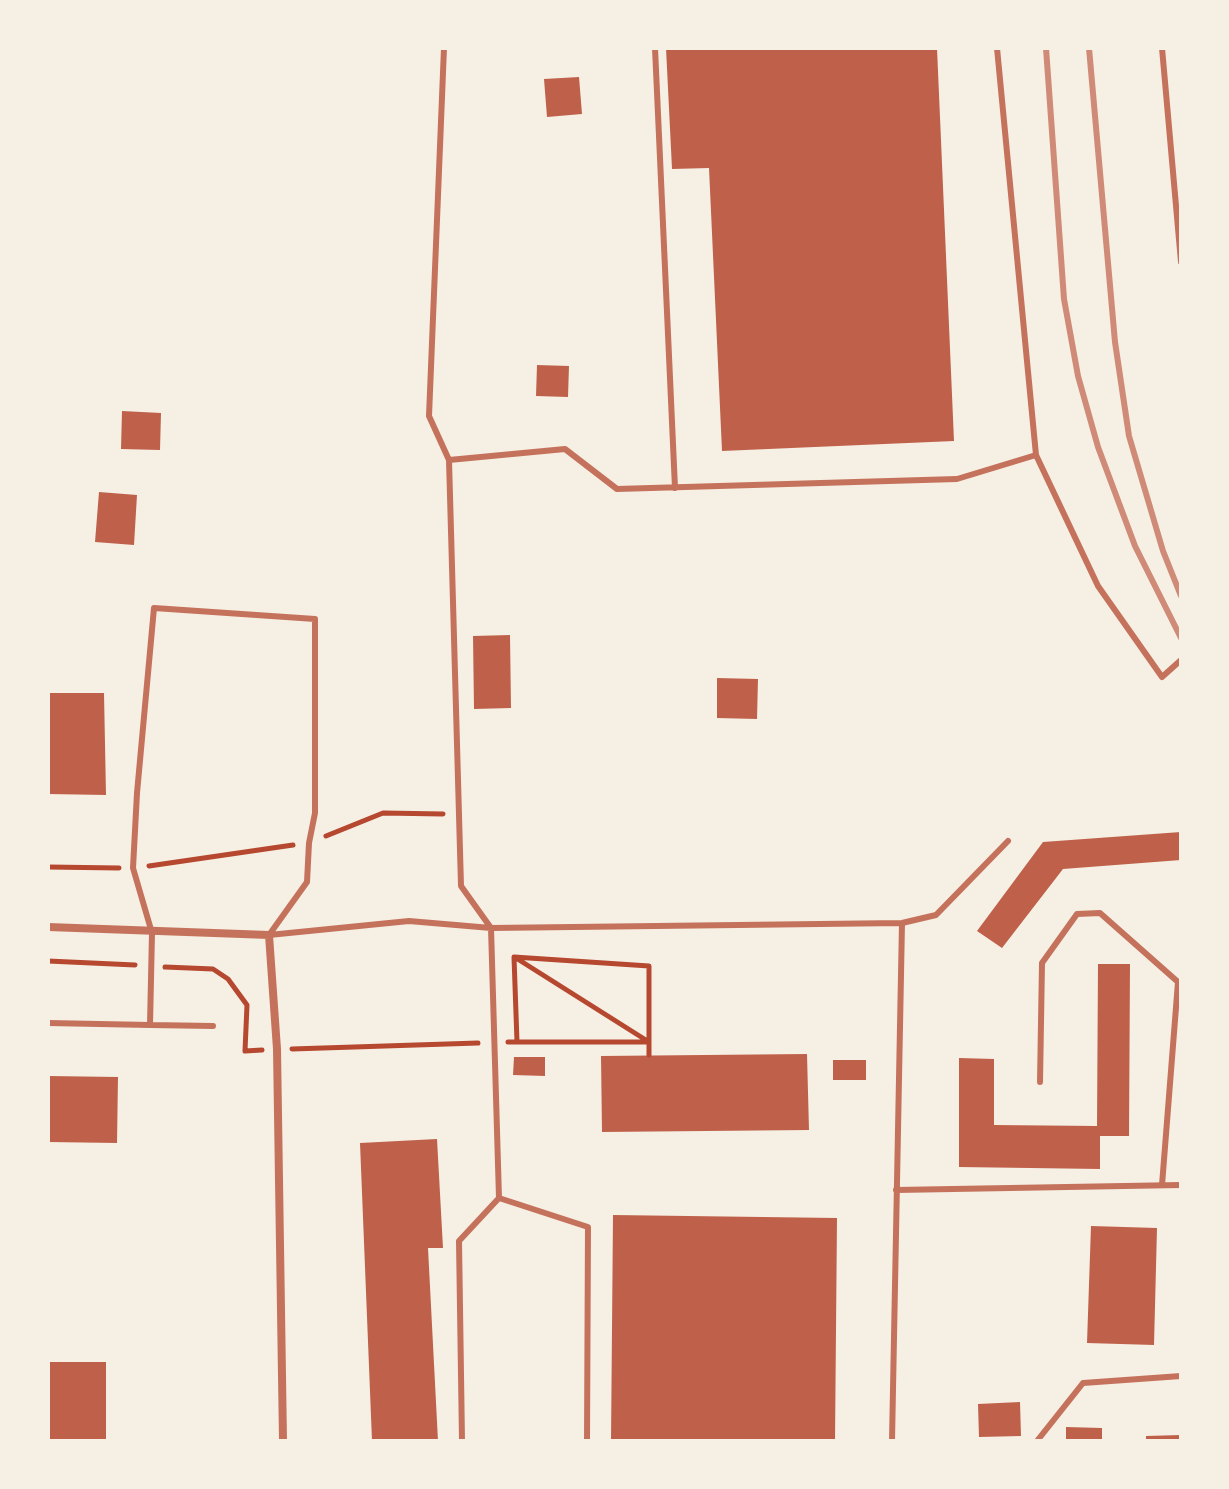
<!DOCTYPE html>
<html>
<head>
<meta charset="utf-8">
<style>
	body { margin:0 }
	#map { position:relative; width:1229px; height:1489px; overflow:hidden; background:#f6efe4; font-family:Lora,serif }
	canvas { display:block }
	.frame { position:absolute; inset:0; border:50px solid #f6efe4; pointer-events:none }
</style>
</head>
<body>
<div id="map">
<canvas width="1229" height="1489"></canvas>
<div class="frame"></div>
</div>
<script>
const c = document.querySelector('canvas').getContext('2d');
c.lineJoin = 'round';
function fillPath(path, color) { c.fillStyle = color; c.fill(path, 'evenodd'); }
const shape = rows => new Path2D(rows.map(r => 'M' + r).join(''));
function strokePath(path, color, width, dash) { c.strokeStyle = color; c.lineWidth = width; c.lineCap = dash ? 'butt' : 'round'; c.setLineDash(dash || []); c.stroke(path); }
const building = shape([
	[666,48,937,48,954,441,722,451,709,168,672,169],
	[579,77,582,114,547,117,544,79],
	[537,365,569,366,568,397,536,396],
	[122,411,161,413,160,450,121,449],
	[99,492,137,495,134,545,95,542],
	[510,635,511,708,474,709,473,636],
	[717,678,758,679,757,719,717,718],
	[48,693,104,693,106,795,48,794],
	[1181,832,1181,860,1063,869,1002,948,977,931,1043,842],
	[1098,964,1130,964,1129,1136,1100,1136,1100,1169,959,1167,959,1058,994,1059,994,1125,1097,1126],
	[807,1054,809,1130,602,1132,601,1056],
	[514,1057,545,1057,545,1076,513,1075],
	[833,1060,866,1060,866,1080,833,1080],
	[48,1076,118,1077,117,1143,48,1142],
	[437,1139,443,1248,428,1248,438,1441,372,1441,360,1143],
	[613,1215,837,1218,835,1441,611,1441],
	[1091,1226,1157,1228,1154,1345,1087,1343],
	[48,1362,106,1362,106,1441,48,1441],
	[1020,1402,1021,1436,979,1437,978,1404],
	[1066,1427,1102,1428,1102,1441,1066,1441],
	[1181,1435,1181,1441,1146,1441,1146,1436]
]);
const path = shape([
	[326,836,383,813,443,814],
	[149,866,293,845],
	[48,867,119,868],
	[516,958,649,1042,649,1055],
	[48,961,135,965],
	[165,967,213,969,228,979,247,1005,245,1051,262,1050],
	[508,1042,649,1042,649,966,514,957,517,1042],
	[292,1049,478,1043]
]);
const service = shape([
	[444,48,429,416,449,460,461,886,491,928,902,923,936,915,1008,841],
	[655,48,675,488],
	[997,48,1036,455,1098,586,1162,677,1181,660],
	[1162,48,1181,262],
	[449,460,565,449,617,489,957,479,1036,455],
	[269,935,409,921,491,928,499,1198,588,1227,587,1441],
	[48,1023,150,1025,152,933,133,868,137,793,154,608,315,619,315,813,309,843,307,882,269,935],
	[150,1025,213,1026],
	[1040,1082,1042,963,1077,914,1100,913,1178,982,1162,1185],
	[896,1190,1181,1185],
	[462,1441,459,1241,499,1198],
	[892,1441,902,923],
	[1037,1441,1083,1383,1181,1376]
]);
const minor = shape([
	[48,927,269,935,277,1049,283,1441]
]);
const rail = shape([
	[1046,48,1064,299,1078,376,1098,447,1135,546,1181,638],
	[1089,48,1115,342,1129,436,1163,551,1181,596]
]);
fillPath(building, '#bf614a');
strokePath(path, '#b5482f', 5);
strokePath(service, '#c5725c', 6);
strokePath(minor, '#c5725c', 8);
strokePath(rail, '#cf8b77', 6);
</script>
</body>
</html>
